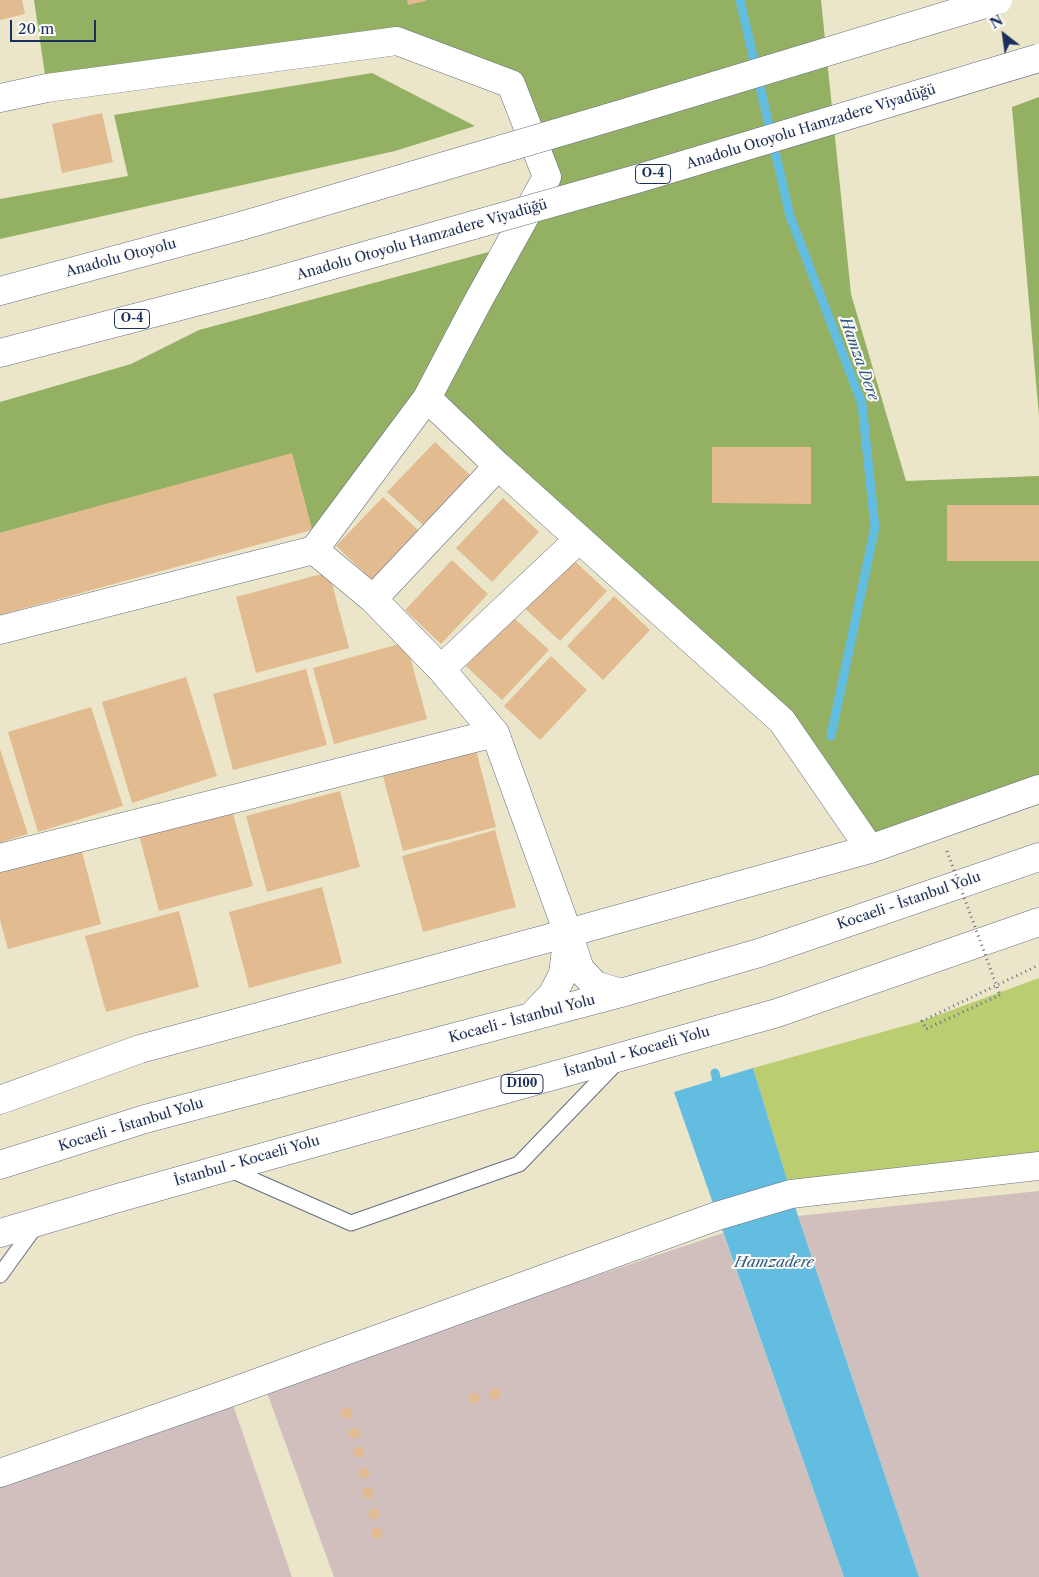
<!DOCTYPE html>
<html>
<head>
<meta charset="utf-8">
<style>
	body { margin:0 }
	#map { position:relative; width:1039px; height:1577px; overflow:hidden; background:#ebe6c9; font-family:"Libre Caslon Text",serif }
	canvas { display:block }
	.north { position:absolute; left:979px; top:10px; width:50px; height:50px; -webkit-text-stroke:4px #fdfcf7; paint-order:stroke; rotate:330deg; font-size:14px; font-weight:700; line-height:20px; text-align:center; color:#1b2f5e }
	.north::after { content:''; display:block; margin:auto; width:18px; height:22px; background:#1b2f5e; clip-path:polygon(50% 0,100% 100%,50% 72%,0 100%) }
	.scale { position:absolute; left:10px; top:20px; width:86px; height:22px; box-sizing:border-box; border:2px solid #1b2f5e; border-top:0; padding-left:6px; font-size:15px; line-height:18px; white-space:nowrap; color:#1b2f5e; -webkit-text-stroke:4px #fdfcf7; paint-order:stroke }
</style>
</head>
<body>
<div id="map">
<canvas width="1039" height="1577"></canvas>
<div class="north">N</div>
<div class="scale">20 m</div>
</div>
<script>
const c = document.querySelector('canvas').getContext('2d');
c.lineJoin = 'round';
function fillPath(path, color) { c.fillStyle = color; c.fill(path, 'evenodd'); }
const shape = rows => new Path2D(rows.map(r => 'M' + r).join(''));
function strokePath(path, color, width, dash) { c.strokeStyle = color; c.lineWidth = width; c.lineCap = dash ? 'butt' : 'round'; c.setLineDash(dash || []); c.stroke(path); }
function drawText(font, color, halo, rows, align = 'center') {
  c.font = font + ' "Libre Caslon Text",serif'; c.lineWidth = 4; c.setLineDash([]); c.textBaseline = 'middle'; c.strokeStyle = halo; c.fillStyle = color; for (const [text, x, y, turn = 0] of rows) {
    c.save(); c.translate(x, y); c.rotate((+turn || 0) * Math.PI / 180); c.textAlign = isNaN(turn) ? turn : align; if (halo) c.strokeText(text, 0, 0); c.fillText(text, 0, 0); c.restore();
  }
}
const industrial = shape([
	[1039,1191,1039,1577,919,1577,798,1216],
	[723,1233,844,1577,334,1577,265,1387],
	[229,1393,292,1577,0,1577,0,1473]
]);
const green = shape([
	[1039,978,1039,1154,791,1194,753,1068,922,1021]
]);
const forest = shape([
	[34,0,821,0,851,294,906,481,1039,476,1039,789,870,849,782,721,427,398,547,177,511,84,397,41,47,88],
	[372,73,475,126,395,151,0,239,0,199,128,176,114,115],
	[1039,97,1039,417,1012,107],
	[496,250,419,386,312,530,292,454,0,533,0,402,131,364,199,330]
]);
const water = shape([
	[753,1068,798,1216,919,1577,844,1577,674,1092]
]);
const stream = shape([
	[740,0,790,216,862,404,875,527,831,736],
	[715,1073,719,1089]
]);
const building = shape([
	[0,0,22,0,25,14,0,20],
	[407,0,426,0,426,1,408,5],
	[102,113,113,162,62,173,52,124],
	[435,442,471,476,424,526,387,492],
	[712,447,811,447,811,504,712,503],
	[292,453,312,530,0,615,0,533],
	[383,497,419,531,372,580,336,546],
	[503,498,539,532,492,582,456,548],
	[947,505,1039,505,1039,561,947,561],
	[570,557,607,591,560,641,523,607],
	[452,560,488,594,441,644,405,610],
	[329,572,349,648,256,673,236,597],
	[614,596,650,630,603,680,567,646],
	[513,617,549,650,502,700,466,666],
	[406,642,427,719,334,744,313,668],
	[551,656,587,690,540,740,504,706],
	[306,669,327,745,233,770,213,694],
	[186,677,217,776,132,803,102,702],
	[91,707,123,806,38,832,8,732],
	[0,749,28,834,0,843],
	[476,750,496,827,403,851,383,776],
	[340,791,360,867,267,892,246,816],
	[232,810,253,886,159,911,139,835],
	[495,830,516,907,423,932,402,856],
	[81,848,101,924,8,949,0,920,0,869],
	[322,887,342,963,249,988,229,912],
	[179,911,199,987,106,1012,85,936],
	'489.5 1394a5.5 5.5 0 1 1 11 0a5.5 5.5 0 1 1-11 0Z',
	'468.5 1398a5.5 5.5 0 1 1 11 0a5.5 5.5 0 1 1-11 0Z',
	'341.5 1413a5.5 5.5 0 1 1 11 0a5.5 5.5 0 1 1-11 0Z',
	'348.5 1433a5.5 5.5 0 1 1 11 0a5.5 5.5 0 1 1-11 0Z',
	'353.5 1452a5.5 5.5 0 1 1 11 0a5.5 5.5 0 1 1-11 0Z',
	'358.5 1473a5.5 5.5 0 1 1 11 0a5.5 5.5 0 1 1-11 0Z',
	'362.5 1493a5.5 5.5 0 1 1 11 0a5.5 5.5 0 1 1-11 0Z',
	'368.5 1514a5.5 5.5 0 1 1 11 0a5.5 5.5 0 1 1-11 0Z',
	'371.5 1533a5.5 5.5 0 1 1 11 0a5.5 5.5 0 1 1-11 0Z'
]);
const path = shape([
	[1000,995,926,1029,922,1021,1039,965]
]);
const lane = shape([
	[226,1168,351,1223,519,1164,618,1061],
	[0,1275,37,1224]
]);
const street = shape([
	[0,98,47,88,397,41,511,84,547,177,477,303,427,398],
	[373,599,498,466],
	[0,630,314,550],
	[441,669,579,539],
	[0,858,495,733],
	[568,933,495,733,441,669,373,599,314,550,427,398,498,466,782,721,870,849],
	[0,1473,229,1393,717,1216,791,1194,1039,1166]
]);
const secondary = shape([
	[0,1100,140,1049,568,933,870,849,1039,789]
]);
const highway = shape([
	[0,291,241,226],
	[0,353,265,284],
	[533,1015,552,995,563,974,568,933,580,969,595,985,621,993],
	[0,1165,145,1119,621,993,759,953,1039,857],
	[0,1233,118,1198,777,1013,1039,922]
]);
const pathBridge = shape([
	[947,851,1000,995]
]);
const highwayBridge = shape([
	[241,226,618,115,998,0],
	[265,284,640,178,1039,58]
]);
const shields = [
	[653,174,35],
	[132,319,35],
	[522,1084,42]
];
const shieldNames = [
	["O-4",653,174],
	["O-4",132,319],
	["D100",522,1084]
];
const streetNames = [
	["Anadolu Otoyolu Hamzadere Viyadüğü",811,127,-17],
	["Anadolu Otoyolu Hamzadere Viyadüğü",422,240,-16],
	["Anadolu Otoyolu",121,258,-15],
	["Kocaeli - İstanbul Yolu",909,901,-19],
	["Kocaeli - İstanbul Yolu",522,1019,-15],
	["İstanbul - Kocaeli Yolu",637,1052,-16],
	["Kocaeli - İstanbul Yolu",131,1125,-17],
	["İstanbul - Kocaeli Yolu",247,1161,-16]
];
const waterNames = [
	["Hamza Dere",859,359,70],
	["Hamzadere",774,1263]
];
fillPath(industrial, '#d1bfbe');
fillPath(green, '#bbcd71');
fillPath(forest, '#94b063');
fillPath(water, '#63bde1');
strokePath(stream, '#63bde1', 9);
fillPath(building, '#e2bb91');
strokePath(lane, '#646f83', 17);
strokePath(street, '#646f83', 29);
strokePath(secondary, '#646f83', 29);
strokePath(highway, '#646f83', 29);
strokePath(path, '#646f83', 3, [1, 4]);
strokePath(lane, '#fff', 15);
strokePath(street, '#fff', 28);
strokePath(secondary, '#fff', 28);
strokePath(highway, '#fff', 28);
strokePath(highwayBridge, '#646f83', 29, []);
strokePath(pathBridge, '#646f83', 3, [1, 4]);
strokePath(highwayBridge, '#fff', 28);
for (const [x, y, w] of shields) { const box = new Path2D(); box.roundRect(x - w / 2, y - 9.5, w, 19, 4); c.fillStyle = '#fdfcf7'; c.fill(box); strokePath(box, '#1b2f5e', 1); }
drawText('bold 12px', '#1b2f5e', null, shieldNames);
drawText('14px', '#1b2f5e', '#fdfcf7', streetNames);
drawText('italic 15px', '#315a85', '#fdfcf7', waterNames);
</script>
</body>
</html>
